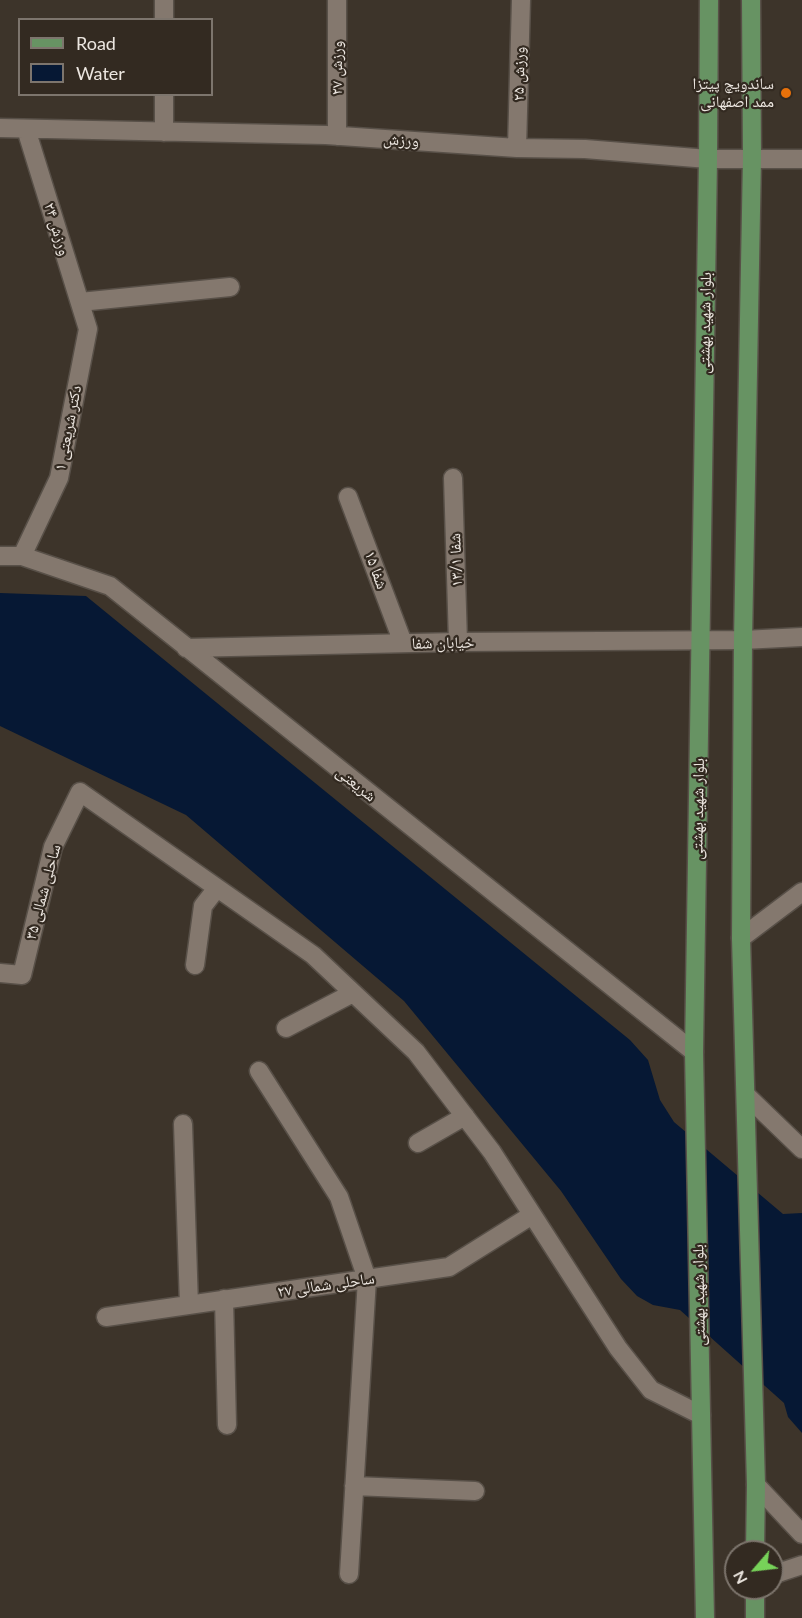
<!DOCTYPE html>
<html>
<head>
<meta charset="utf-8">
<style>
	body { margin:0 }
	#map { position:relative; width:802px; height:1618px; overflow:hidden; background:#3d342a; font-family:Lato,sans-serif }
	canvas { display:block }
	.legend { position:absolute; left:18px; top:18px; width:195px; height:78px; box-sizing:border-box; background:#332a21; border:2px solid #7d756d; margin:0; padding:8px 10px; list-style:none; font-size:18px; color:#ece6e0 }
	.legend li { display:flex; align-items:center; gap:12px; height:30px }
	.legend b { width:30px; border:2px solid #7d756d }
	.north { position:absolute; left:724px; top:1540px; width:60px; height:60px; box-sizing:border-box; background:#332a21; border:2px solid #7d756d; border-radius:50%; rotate:242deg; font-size:16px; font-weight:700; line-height:24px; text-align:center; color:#ece6e0 }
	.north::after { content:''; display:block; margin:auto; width:21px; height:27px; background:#77d259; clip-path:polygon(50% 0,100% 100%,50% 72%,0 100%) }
</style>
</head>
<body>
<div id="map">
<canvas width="802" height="1618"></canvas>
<ul class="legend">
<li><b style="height:8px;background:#679363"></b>Road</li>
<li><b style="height:16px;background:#061834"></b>Water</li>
</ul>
<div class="north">N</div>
</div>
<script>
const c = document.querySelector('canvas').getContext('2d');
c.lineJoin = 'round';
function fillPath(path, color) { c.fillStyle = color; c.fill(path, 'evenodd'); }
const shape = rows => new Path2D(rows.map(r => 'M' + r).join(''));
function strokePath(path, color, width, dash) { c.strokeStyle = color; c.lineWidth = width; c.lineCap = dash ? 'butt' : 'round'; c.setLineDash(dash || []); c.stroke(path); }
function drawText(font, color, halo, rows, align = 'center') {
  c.font = font + ' Lato,"Noto Naskh Arabic",sans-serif'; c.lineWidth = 4.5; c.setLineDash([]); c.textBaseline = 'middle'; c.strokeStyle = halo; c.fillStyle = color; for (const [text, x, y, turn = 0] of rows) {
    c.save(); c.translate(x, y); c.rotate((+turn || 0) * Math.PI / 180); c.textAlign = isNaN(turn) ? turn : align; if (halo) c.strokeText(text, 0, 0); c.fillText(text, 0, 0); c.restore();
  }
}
const water = shape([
	[0,593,86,596,630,1040,648,1060,660,1100,674,1122,783,1214,802,1213,802,1433,788,1417,784,1403,680,1310,653,1305,637,1296,621,1279,561,1191,404,1001,186,815,0,726]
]);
const minor = shape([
	[164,0,164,20],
	[164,94,164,132],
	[0,128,326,135,517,148,585,149,708,159,802,159],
	[337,136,337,0],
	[517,148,521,0],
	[80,302,230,287],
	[453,478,458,642],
	[348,497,403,643],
	[0,556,22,556,110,586,694,1052],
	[22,556,59,478,88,329,26,129],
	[186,648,458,642,743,640,802,637],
	[741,938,802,892],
	[195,965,203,906,217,888],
	[0,973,22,975,53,847,80,792,313,955,416,1052,492,1152,618,1348,651,1390,701,1415],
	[286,1028,353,993],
	[259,1071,339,1197,367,1279,349,1574],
	[746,1095,802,1149],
	[183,1124,189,1305],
	[418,1143,465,1116],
	[224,1299,227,1425],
	[106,1317,449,1267,532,1215],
	[756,1485,802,1534],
	[354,1486,475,1491],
	[772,1575,802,1565]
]);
const major = shape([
	[751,0,752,158,743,640,741,938,756,1485,755,1552],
	[705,1618,694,1052,708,159,709,0],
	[755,1618,755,1588]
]);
const markers = [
	[786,93,6,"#e8710a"]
];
const streetNames = [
	["ورزش ۲۷",337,68,-90],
	["ورزش ۲۵",519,74,-89],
	["ورزش",401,140,4],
	["ورزش ۲۴",57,229,73],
	["بلوار شهید بهشتی",705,323,-89],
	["دکتر شریعتی ۱",68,428,-79],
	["شفا ۱۳/۱",456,560,-92],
	["شفا ۱۵",376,570,70],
	["خیابان شفا",443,643,-1],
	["شریعتی",356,784,39],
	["بلوار شهید بهشتی",698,809,-89],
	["ساحلی شمالی ۳۵",43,892,-75],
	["ساحلی شمالی ۲۷",326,1285,-8],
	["بلوار شهید بهشتی",699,1295,-91]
];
const poiNames = [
	["ساندویچ پیتزا",774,84],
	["ممد اصفهانی",774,102]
];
fillPath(water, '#061834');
strokePath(minor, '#585048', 21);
strokePath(major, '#585048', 21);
strokePath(minor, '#84786e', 18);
strokePath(major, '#679363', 18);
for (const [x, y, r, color] of markers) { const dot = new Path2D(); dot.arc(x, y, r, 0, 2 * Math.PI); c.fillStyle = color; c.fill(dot); strokePath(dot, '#332a21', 2); }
drawText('16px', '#ece6e0', '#332a21', streetNames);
drawText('16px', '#ece6e0', '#332a21', poiNames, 'right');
</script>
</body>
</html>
